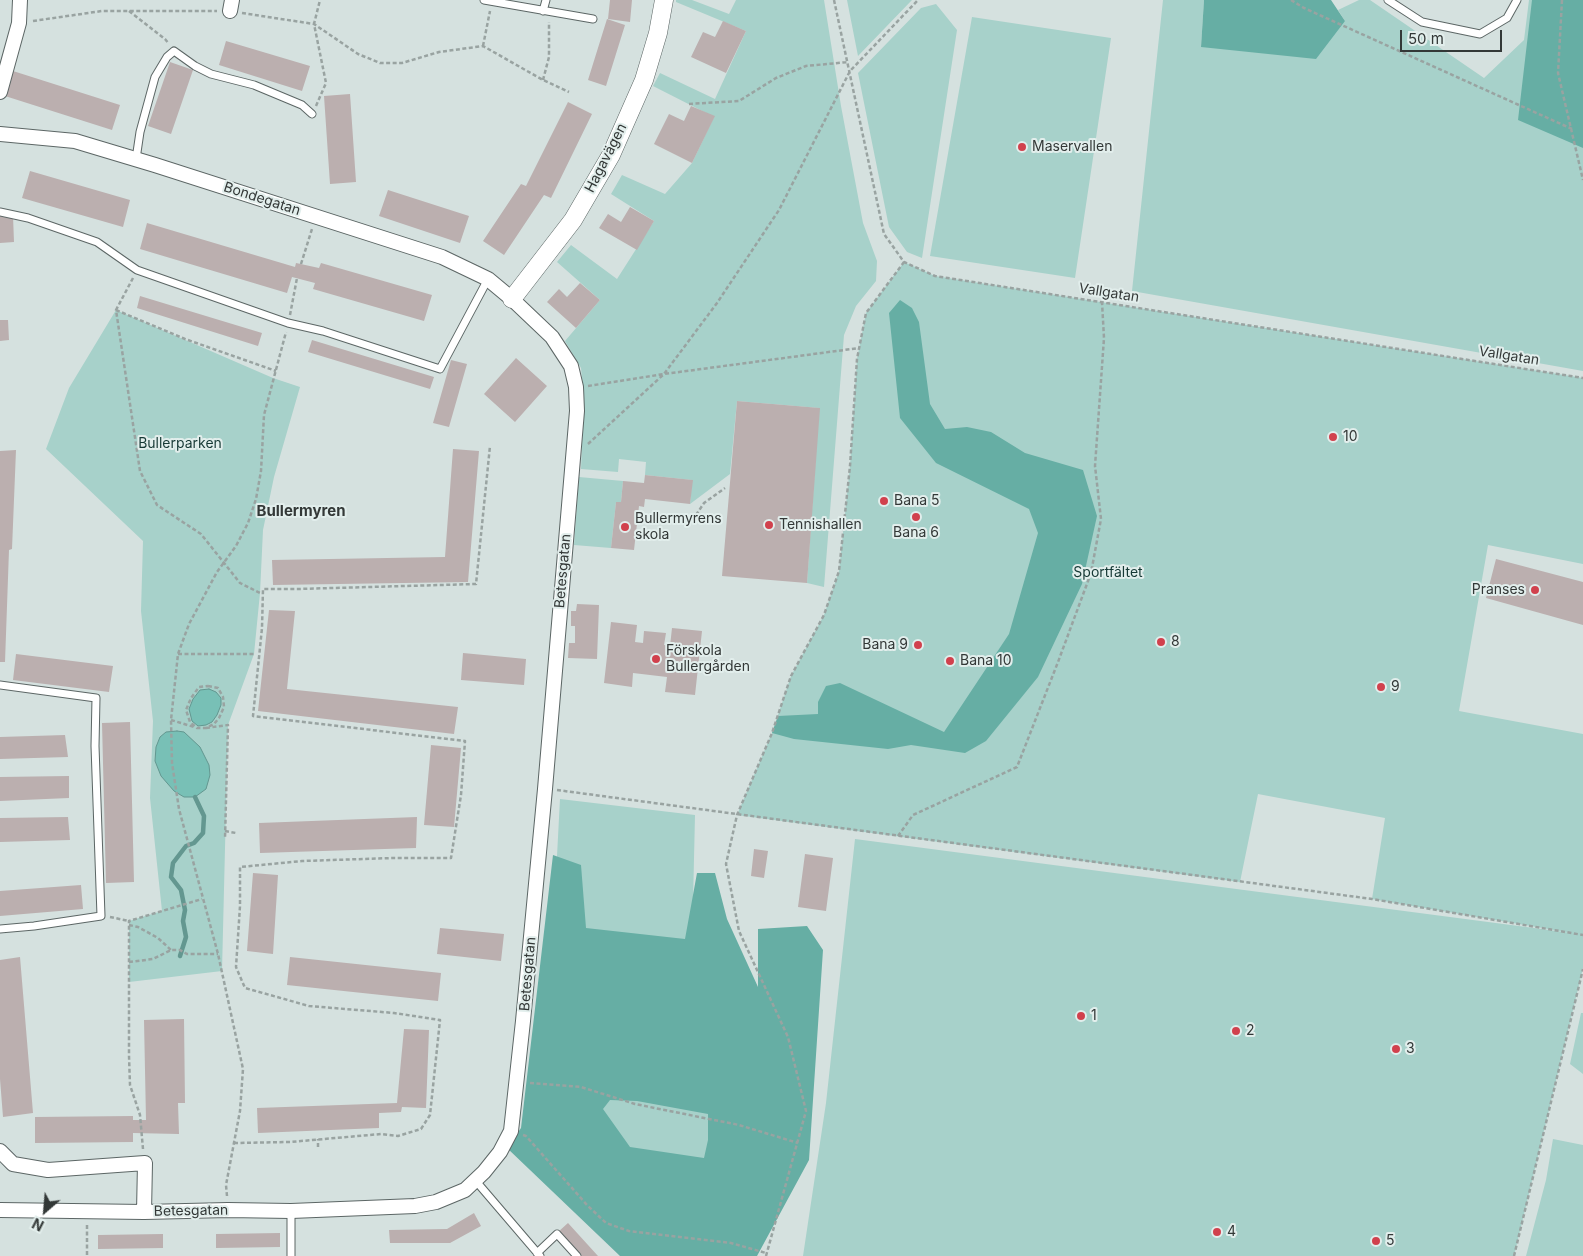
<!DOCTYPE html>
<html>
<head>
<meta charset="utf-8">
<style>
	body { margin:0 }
	#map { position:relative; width:1583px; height:1256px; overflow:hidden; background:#d5e1df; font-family:Inter,sans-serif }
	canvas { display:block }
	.north { position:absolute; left:20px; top:1186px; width:50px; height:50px; -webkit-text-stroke:4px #e2eeec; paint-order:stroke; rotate:207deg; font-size:14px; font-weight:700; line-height:20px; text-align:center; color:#333837 }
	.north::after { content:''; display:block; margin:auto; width:18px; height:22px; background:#333837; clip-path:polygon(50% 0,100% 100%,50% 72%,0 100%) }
	.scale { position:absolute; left:1400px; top:30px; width:102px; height:22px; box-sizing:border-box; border:2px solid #333837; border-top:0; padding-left:6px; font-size:15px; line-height:18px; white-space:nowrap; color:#333837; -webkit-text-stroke:4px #e2eeec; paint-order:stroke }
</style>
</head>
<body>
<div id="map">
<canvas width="1583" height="1256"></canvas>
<div class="north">N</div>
<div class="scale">50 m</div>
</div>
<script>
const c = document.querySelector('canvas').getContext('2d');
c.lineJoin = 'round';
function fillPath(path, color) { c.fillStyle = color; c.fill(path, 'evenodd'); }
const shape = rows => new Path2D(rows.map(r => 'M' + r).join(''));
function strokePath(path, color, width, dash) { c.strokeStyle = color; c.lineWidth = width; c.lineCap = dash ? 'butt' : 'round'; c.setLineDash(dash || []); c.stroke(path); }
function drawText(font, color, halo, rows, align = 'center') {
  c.font = font + ' Inter,sans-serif'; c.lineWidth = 4; c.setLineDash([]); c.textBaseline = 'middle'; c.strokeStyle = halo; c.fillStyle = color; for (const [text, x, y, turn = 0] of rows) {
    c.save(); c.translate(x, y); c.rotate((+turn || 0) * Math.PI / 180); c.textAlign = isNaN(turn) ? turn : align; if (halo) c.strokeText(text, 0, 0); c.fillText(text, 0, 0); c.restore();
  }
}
const green = shape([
	[676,0,692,0,729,14,736,0,824,0,841,106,863,223,877,261,876,281,856,306,844,335,824,587,807,583,819,408,737,401,730,474,690,504,692,480,645,475,646,462,619,459,618,472,581,469,584,398,581,368,565,341,600,300,557,262,571,245,617,279,654,221,611,194,622,175,665,194,692,163,714,117,653,86,660,73,715,99,746,31,676,2],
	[847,0,912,0,858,56],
	[1163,0,1204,0,1201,47,1345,21,1338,10,1359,0,1370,0,1484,78,1524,40,1529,0,1583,0,1583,371,1132,291],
	[936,4,957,30,922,258,907,252,889,227,858,73,921,8],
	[972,17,1111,38,1075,278,930,256],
	[904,262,935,276,1583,378,1583,564,1488,545,1459,711,1583,734,1583,968,1514,1256,803,1256,826,1103,855,839,1572,933,1372,899,1385,818,1258,794,1240,882,737,815,772,733,791,676,824,615,839,571,850,466,857,359,866,313],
	[116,310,273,378,300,387,274,477,263,530,260,593,254,654,228,725,222,971,129,982,129,921,162,911,150,798,153,721,141,611,143,541,46,449,69,388],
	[579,477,623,481,621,502,616,502,611,548,574,545],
	[560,799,695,815,692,946,553,932],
	[1581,1013,1583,1013,1583,1074,1570,1064],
	[536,1068,745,1089,732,1172,560,1152],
	[1553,1139,1583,1145,1583,1256,1526,1256,1546,1180]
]);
const forest = shape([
	[1204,0,1331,0,1345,21,1316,59,1201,47],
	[1532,0,1583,0,1583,148,1518,120],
	[900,300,912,308,919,322,930,404,945,429,967,427,991,432,1025,453,1083,470,1097,516,1082,584,1038,677,986,741,965,753,911,745,888,749,794,739,772,733,778,716,818,714,818,702,826,686,840,683,944,732,1009,634,1038,533,1029,509,936,463,900,418,889,313],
	[553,855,581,865,586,928,685,939,697,873,715,873,727,919,758,987,758,929,807,926,823,950,809,1160,757,1256,620,1256,507,1148,521,1128],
	[610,1100,637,1101,708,1114,708,1140,704,1158,630,1147,603,1109]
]);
const water = shape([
	[209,689,216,692,221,698,221,705,217,715,212,722,206,725,198,726,192,721,189,709,193,699,200,690,209,689],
	[177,731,184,732,200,747,209,765,210,775,206,789,195,797,184,797,174,791,161,776,155,761,156,747,160,737,166,732,177,731]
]);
const stream = shape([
	[180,956,186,937,183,921,185,910,181,890,171,877,173,863,186,846,194,843,203,833,204,816,195,797]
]);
const building = shape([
	[610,0,632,0,630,22,608,19],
	[607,19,625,25,606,86,588,80],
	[723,21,746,31,726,73,691,57,703,32,715,37],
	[226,41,310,66,302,91,219,65],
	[170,62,193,70,171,134,148,126],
	[13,71,120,105,112,130,5,96],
	[350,94,356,182,330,184,324,96],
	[568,102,592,114,551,198,544,195,504,255,483,241,521,184,526,186],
	[691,106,715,116,692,163,654,144,669,114,684,121],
	[30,171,130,200,123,227,22,198],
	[388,190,469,216,460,243,379,216],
	[630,207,654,221,637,250,599,228,608,214,621,222],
	[0,216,13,216,14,242,0,243],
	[147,223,295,267,296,263,319,268,321,263,432,295,424,321,313,289,315,283,292,277,287,293,140,249],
	[580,283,600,300,576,328,547,302,559,289,567,297],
	[140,296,262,333,258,346,137,308],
	[0,320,8,320,9,340,0,341],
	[312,340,434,377,430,389,308,352],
	[516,358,547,386,515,422,484,394],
	[451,360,467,364,449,427,433,423],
	[737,401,820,408,807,583,722,576],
	[453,449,479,451,468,582,273,585,272,560,445,557],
	[16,450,12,549,9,550,5,662,0,662,0,451],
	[645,475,693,480,690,504,645,499,644,507,639,506,634,550,611,548,616,502,621,502,623,481,644,483],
	[1496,559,1583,582,1583,625,1486,598],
	[577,604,599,605,597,659,568,658,569,643,575,643,575,626,571,626,571,611,576,611],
	[269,610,295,611,287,689,458,707,454,734,258,711],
	[611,622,637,625,635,642,643,643,644,631,666,633,664,645,670,646,672,628,702,631,695,695,665,692,667,677,633,673,632,687,604,683],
	[463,653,526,659,524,685,461,680],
	[16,654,113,666,109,692,13,680],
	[130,722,134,882,106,883,102,723],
	[65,735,68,757,0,759,0,737],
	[431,745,461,748,454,827,424,825],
	[69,776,69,798,0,801,0,777],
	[68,817,70,840,0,842,0,818],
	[417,817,416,848,260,853,259,823],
	[754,849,768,851,764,878,751,876],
	[805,854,833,858,826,911,798,907],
	[253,873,278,875,273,954,247,951],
	[81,885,83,909,0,916,0,891],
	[440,928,504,934,501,961,437,954],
	[20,957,33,1113,3,1117,0,1079,0,960],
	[290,957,441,973,438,1001,287,985],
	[184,1019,185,1103,178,1103,179,1134,133,1133,133,1142,35,1143,35,1117,133,1116,133,1120,146,1120,144,1020],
	[404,1029,429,1030,426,1108,402,1107,401,1112,379,1113,379,1128,258,1133,257,1108,397,1103],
	[474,1213,481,1226,450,1243,390,1243,389,1230,447,1229],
	[568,1223,598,1256,580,1256,558,1232],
	[280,1233,280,1247,216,1248,216,1234],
	[163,1234,163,1248,98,1249,98,1235]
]);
const path = shape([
	[834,0,884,234,904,262,935,276,1583,378],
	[1291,0,1304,8,1572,129],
	[1562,0,1558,73,1583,180],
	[129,11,165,39,169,44],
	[242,13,314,24,358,54,380,63,402,63,439,52,483,46,543,80,569,92],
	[33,21,102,11,217,11],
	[483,46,490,11],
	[543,80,549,57,549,22],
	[689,104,739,101,776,78,806,66,848,62],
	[316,106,326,83,314,24,320,0],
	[301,264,312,229],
	[133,278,116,310,140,471,157,505,201,534,240,583,260,593],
	[116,310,185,339,276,371],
	[290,315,297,278],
	[588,386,664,374,859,348],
	[588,444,664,374,717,303,779,210,850,71,918,0],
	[696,515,704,503,725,488],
	[178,654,254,654],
	[208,686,218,688,223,697,224,707,219,718,214,724,206,728,197,728,190,722,186,710,191,698,199,687,208,686],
	[171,720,194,727],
	[206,728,228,725,225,839],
	[557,790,1372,899,1583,935],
	[225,831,236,833],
	[898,836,913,815,1017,767,1058,662,1091,573,1101,519,1095,466,1104,338,1102,302],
	[110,917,129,921],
	[129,925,138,927,158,938,171,950],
	[129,962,153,959,171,950,180,950,187,954,218,954],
	[530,1083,581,1087,635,1104,739,1125,798,1143],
	[523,1135,526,1136,587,1205,606,1223,629,1231,731,1243,766,1253],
	[234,1143,290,1142,381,1134,398,1136,421,1129,430,1115,440,1020,394,1013,309,1006,245,988,236,967,240,906,240,867,302,861,393,858,451,858,461,795,465,741,253,716,262,628,263,589,298,589,476,584,490,446],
	[318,1147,318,1139],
	[143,1149,140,1115,130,1085,129,1056,129,921,202,899],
	[227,1196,226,1185,240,1111,243,1069,218,954,179,809,172,763,171,720,178,654,189,624,217,572,236,546,248,523,256,499,261,471,264,415,286,332],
	[87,1225,87,1256],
	[766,1256,806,1111,788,1037,739,931,726,864,737,815,772,733,791,676,824,615,839,571,850,466,857,359,866,313,904,262],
	[1514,1256,1583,969]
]);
const service = shape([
	[484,0,593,19],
	[1388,0,1422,22,1480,34,1507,18,1517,0],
	[543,11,546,0],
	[136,159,140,132,155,77,167,57,174,51,195,66,211,74,254,85,302,105,312,114],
	[0,212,28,218,97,242,137,270,288,323,323,331,440,369,488,279],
	[0,685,96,698,95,746,101,916,34,926,0,929],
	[475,1180,540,1256],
	[537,1253,557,1234,577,1256],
	[291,1256,291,1211]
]);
const minor = shape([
	[230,11,232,0],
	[0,92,19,23,20,0],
	[0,134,75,141,155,165,442,257,488,279,512,299,552,337,571,366,576,387,577,411,545,789,523,1021,511,1131,500,1152,484,1172,465,1190,436,1202,415,1206,291,1211,228,1210,144,1212,0,1210],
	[0,1151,13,1164,48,1170,145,1163,144,1212]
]);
const tertiary = shape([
	[512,299,573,220,611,155,644,80,658,33,664,0]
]);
const markers = [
	[1022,147,5,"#d1414d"],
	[1333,437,5,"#d1414d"],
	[884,501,5,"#d1414d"],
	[916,517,5,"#d1414d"],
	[769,525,5,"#d1414d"],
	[625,527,5,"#d1414d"],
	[1535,590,5,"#d1414d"],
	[1161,642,5,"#d1414d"],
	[918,645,5,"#d1414d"],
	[656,659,5,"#d1414d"],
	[950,661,5,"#d1414d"],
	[1381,687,5,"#d1414d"],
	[1081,1016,5,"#d1414d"],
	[1236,1031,5,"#d1414d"],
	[1396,1049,5,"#d1414d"],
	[1217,1232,5,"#d1414d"],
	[1376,1241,5,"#d1414d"]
];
const poiNames = [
	["Maservallen",1032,147],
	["10",1343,437],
	["Bana 5",894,501],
	["Bullermyrens",635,519],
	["skola",635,535],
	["Tennishallen",779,525],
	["Bana 6",916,533,"center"],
	["Pranses",1525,590,"right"],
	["8",1171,642],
	["Bana 9",908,645,"right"],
	["Förskola",666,651],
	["Bullergården",666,667],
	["Bana 10",960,661],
	["9",1391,687],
	["1",1091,1016],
	["2",1246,1031],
	["3",1406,1049],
	["4",1227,1232],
	["5",1386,1241]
];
const streetNames = [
	["Hagavägen",606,158,-63],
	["Bondegatan",262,199,18],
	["Vallgatan",1109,293,9],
	["Vallgatan",1509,356,9],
	["Betesgatan",563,571,-85],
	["Betesgatan",528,974,-85],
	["Betesgatan",191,1211,-1]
];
const parkNames = [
	["Bullerparken",180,444],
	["Sportfältet",1108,573]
];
const neighbourhoodNames = [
	["Bullermyren",301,511]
];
fillPath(green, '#a7d1ca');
fillPath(forest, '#66aea4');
fillPath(water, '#78c0b6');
strokePath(water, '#639790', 1);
strokePath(stream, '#639790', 4.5);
fillPath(building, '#bbafaf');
strokePath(service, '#5c6665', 9);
strokePath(minor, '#5c6665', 16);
strokePath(tertiary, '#5c6665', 19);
strokePath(path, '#99a3a1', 2.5, [4, 2.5]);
strokePath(service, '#fff', 7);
strokePath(minor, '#fff', 14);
strokePath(tertiary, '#fff', 18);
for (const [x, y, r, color] of markers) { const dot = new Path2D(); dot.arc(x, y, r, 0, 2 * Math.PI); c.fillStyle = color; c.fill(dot); strokePath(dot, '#e2eeec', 2); }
drawText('14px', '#333837', '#e2eeec', poiNames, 'left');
drawText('14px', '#333837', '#e2eeec', streetNames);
drawText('14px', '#163935', '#e2eeec', parkNames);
drawText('bold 15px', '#333837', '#e2eeec', neighbourhoodNames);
</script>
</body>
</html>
